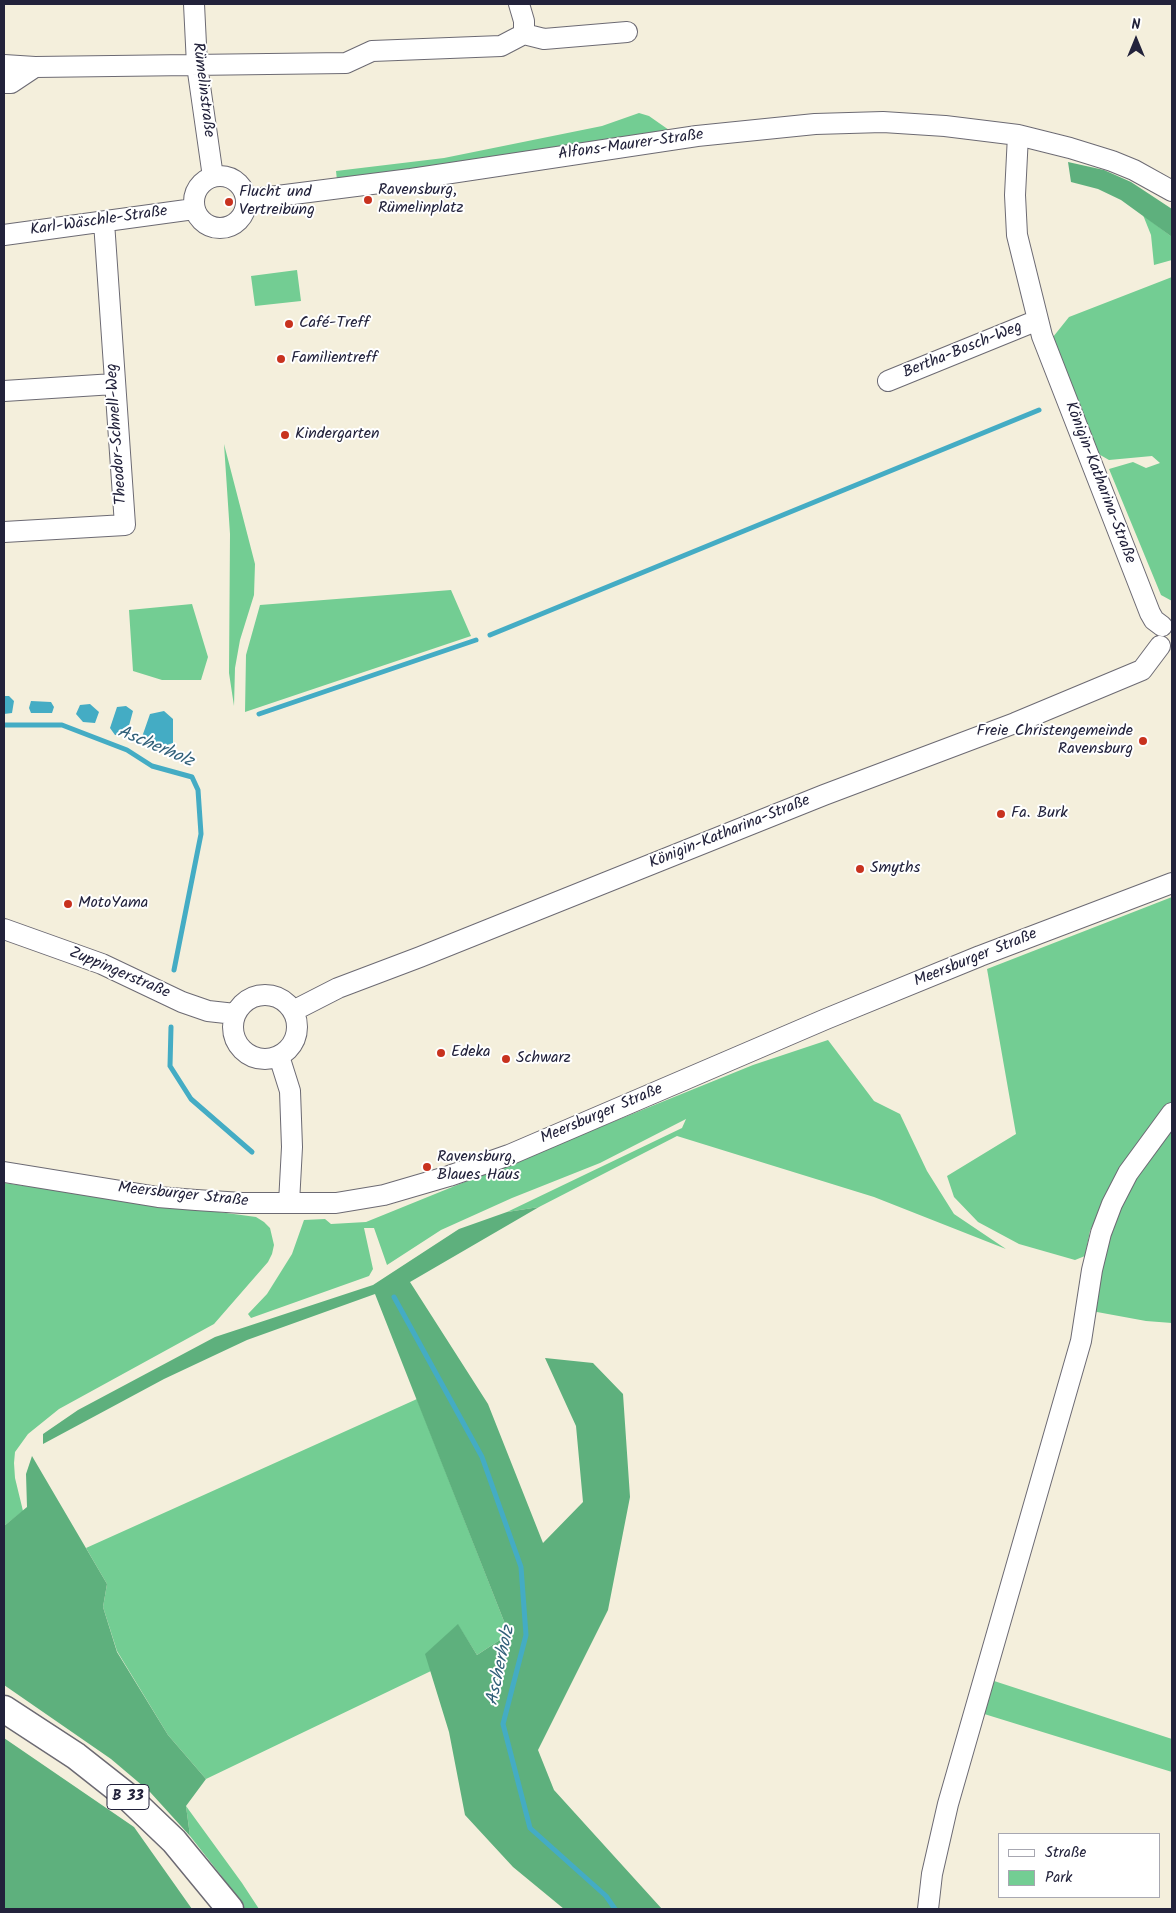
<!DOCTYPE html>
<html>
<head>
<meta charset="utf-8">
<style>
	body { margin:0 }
	#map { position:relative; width:1176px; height:1913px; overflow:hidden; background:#f4efdc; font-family:Kalam,sans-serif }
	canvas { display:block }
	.frame { position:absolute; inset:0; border:5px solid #22223b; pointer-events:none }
	.legend { position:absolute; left:998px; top:1833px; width:162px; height:65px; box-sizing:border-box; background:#fff; border:1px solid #a7a7b1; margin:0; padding:6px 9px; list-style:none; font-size:15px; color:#22223b }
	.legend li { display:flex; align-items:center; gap:10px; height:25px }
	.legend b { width:25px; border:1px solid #a7a7b1 }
	.north { position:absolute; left:1111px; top:15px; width:50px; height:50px; -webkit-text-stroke:4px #fff; paint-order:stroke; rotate:0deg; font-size:14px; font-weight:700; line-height:20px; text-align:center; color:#22223b }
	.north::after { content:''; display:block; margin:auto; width:18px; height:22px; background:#22223b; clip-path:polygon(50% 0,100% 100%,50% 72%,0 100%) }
</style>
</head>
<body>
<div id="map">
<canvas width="1176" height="1913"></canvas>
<div class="frame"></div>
<ul class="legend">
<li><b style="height:6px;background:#fff"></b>Straße</li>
<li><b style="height:14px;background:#73cd93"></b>Park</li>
</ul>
<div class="north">N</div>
</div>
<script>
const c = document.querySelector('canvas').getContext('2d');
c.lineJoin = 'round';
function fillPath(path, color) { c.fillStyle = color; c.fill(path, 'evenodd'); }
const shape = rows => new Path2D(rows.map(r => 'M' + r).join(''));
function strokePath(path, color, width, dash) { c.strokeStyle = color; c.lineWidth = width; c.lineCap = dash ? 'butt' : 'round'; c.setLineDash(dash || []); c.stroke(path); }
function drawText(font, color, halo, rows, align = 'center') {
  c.font = font + ' Kalam,sans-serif'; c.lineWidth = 4; c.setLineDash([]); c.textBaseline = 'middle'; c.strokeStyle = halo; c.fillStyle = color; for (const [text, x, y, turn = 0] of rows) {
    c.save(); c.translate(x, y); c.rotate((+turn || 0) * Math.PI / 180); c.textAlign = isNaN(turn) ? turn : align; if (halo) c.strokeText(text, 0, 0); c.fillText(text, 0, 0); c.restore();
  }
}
const green = shape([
	[639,113,649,116,669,130,658,133,337,180,336,171,444,158,602,126],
	[1143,215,1172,237,1172,260,1154,265,1151,235],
	[297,270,301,301,255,306,251,276],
	[1172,277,1172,601,1161,595,1109,469,1133,462,1146,468,1160,463,1152,456,1109,460,1095,452,1053,337,1069,317],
	[224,444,255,564,254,595,240,640,235,668,234,706,229,673,230,534],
	[451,590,471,636,245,712,246,655,260,605],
	[192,604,208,657,201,680,162,680,133,671,129,610],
	[1172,897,1172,1107,1116,1176,1090,1231,1085,1256,1075,1260,1019,1244,978,1222,954,1197,947,1176,1016,1134,987,969],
	[828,1040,874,1101,900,1114,927,1171,954,1214,1006,1249,874,1197,677,1136,539,1207,507,1212,682,1128,686,1119,600,1163,512,1198,441,1230,387,1265,374,1228,364,1228,373,1269,369,1276,251,1318,248,1314,267,1294,292,1254,304,1220,325,1219,331,1224,366,1222,753,1065],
	[1172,1128,1172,1323,1146,1321,1097,1312,1091,1315,1098,1269,1127,1187],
	[4,1183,256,1217,264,1222,270,1228,274,1245,272,1254,268,1262,214,1324,59,1409,28,1434,15,1452,14,1463,15,1478,23,1511,4,1526],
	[417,1399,509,1634,477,1655,458,1625,426,1654,431,1671,206,1779,168,1735,117,1651,103,1607,107,1584,86,1548],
	[988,1679,1172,1739,1172,1772,981,1713],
	[186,1806,242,1883,259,1909,244,1909,223,1878,190,1836]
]);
const forest = shape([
	[1068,162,1104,170,1131,182,1172,209,1172,237,1121,200,1098,189,1071,182],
	[539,1207,410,1282,488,1404,543,1543,583,1502,576,1426,545,1358,593,1363,623,1394,630,1497,608,1610,538,1750,554,1790,662,1909,564,1909,513,1867,465,1815,449,1732,425,1654,458,1624,477,1655,509,1634,375,1294,247,1340,164,1379,43,1444,43,1434,78,1410,215,1337,373,1285,459,1229,507,1212],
	[32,1456,107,1584,103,1607,117,1652,168,1735,206,1779,186,1806,190,1836,150,1792,111,1759,4,1685,4,1526,27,1507,26,1474],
	[4,1738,134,1827,192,1909,4,1909]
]);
const water = shape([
	[4,696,9,696,14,701,12,713,4,714],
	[31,701,51,702,54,707,52,713,31,713,29,708],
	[90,704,99,712,95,723,83,722,76,714,80,705],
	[126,706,133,711,127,733,115,735,110,728,117,707],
	[164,711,173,719,173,743,155,749,142,737,150,714]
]);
const stream = shape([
	[490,635,1039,410],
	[259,714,476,640],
	[4,725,62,725,127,750,152,766,192,777,198,790,201,834,174,970],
	[171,1027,170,1066,191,1099,252,1152],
	[394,1297,482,1457,521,1567,526,1635,503,1724,530,1828,606,1896,615,1909]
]);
const minor = shape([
	[194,4,197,65,213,177],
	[519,4,524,21,524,34],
	[4,65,35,67],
	[4,83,11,83,35,67,346,63,372,51,501,46,524,34,544,39,627,32],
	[1018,135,1015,195,1017,235,1042,336,1150,613,1154,620,1162,626],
	'194 202a26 26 0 1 1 52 0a26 26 0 1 1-52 0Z',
	[246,200,411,179,697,136,815,124,883,122,945,126,1018,135,1070,148,1112,161,1134,170,1172,191],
	[4,235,194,209],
	[888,381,1038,320],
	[4,391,114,384],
	[4,532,125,525,104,222],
	[4,929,102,964,182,1002,208,1011,235,1014],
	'233 1027a32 32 0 1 1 64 0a32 32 0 1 1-64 0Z',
	[293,1011,338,988,420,957,824,795,1015,723,1142,670,1160,646],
	[279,1056,290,1091,292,1147,289,1203],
	[4,1172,158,1197,196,1200,242,1203,336,1203,384,1195,449,1176,509,1155,826,1019,980,956,1172,883],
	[928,1909,932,1874,948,1804,1081,1341,1092,1270,1101,1233,1112,1204,1128,1173,1172,1113]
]);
const major = shape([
	[4,1709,76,1756,128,1797,174,1841,230,1909]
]);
const markers = [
	[368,200,5,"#c8321e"],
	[229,202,5,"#c8321e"],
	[289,324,5,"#c8321e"],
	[281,359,5,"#c8321e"],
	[285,435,5,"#c8321e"],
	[1143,741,5,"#c8321e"],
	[1001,814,5,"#c8321e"],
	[860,869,5,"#c8321e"],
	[68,904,5,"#c8321e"],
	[441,1053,5,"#c8321e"],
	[506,1059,5,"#c8321e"],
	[427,1167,5,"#c8321e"]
];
const shields = [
	[128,1797,42]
];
const shieldNames = [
	["B 33",128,1797]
];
const streetNames = [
	["Rümelinstraße",202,90,83],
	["Alfons-Maurer-Straße",631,146,-8],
	["Karl-Wäschle-Straße",99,222,-8],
	["Bertha-Bosch-Weg",963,351,-22],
	["Theodor-Schnell-Weg",118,434,-94],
	["Königin-Katharina-Straße",1099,483,69],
	["Königin-Katharina-Straße",730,833,-22],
	["Meersburger Straße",976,959,-22],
	["Zuppingerstraße",119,974,23],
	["Meersburger Straße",602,1115,-23],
	["Meersburger Straße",183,1196,6]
];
const poiNames = [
	["Ravensburg,",378,191],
	["Rümelinplatz",378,209],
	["Flucht und",239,193],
	["Vertreibung",239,211],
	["Café-Treff",299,324],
	["Familientreff",291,359],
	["Kindergarten",295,435],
	["Freie Christengemeinde",1133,732,"right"],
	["Ravensburg",1133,750,"right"],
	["Fa. Burk",1011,814],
	["Smyths",870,869],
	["MotoYama",78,904],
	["Edeka",451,1053],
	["Schwarz",516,1059],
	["Ravensburg,",437,1158],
	["Blaues Haus",437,1176]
];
const waterNames = [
	["Ascherholz",155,748,23],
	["Ascherholz",502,1666,-78]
];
fillPath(green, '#73cd93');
fillPath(forest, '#5eb07d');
fillPath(water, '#44acc4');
strokePath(stream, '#44acc4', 5);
strokePath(minor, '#6c6a73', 22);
strokePath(major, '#6c6a73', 29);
strokePath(minor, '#fff', 20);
strokePath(major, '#fff', 26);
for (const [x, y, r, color] of markers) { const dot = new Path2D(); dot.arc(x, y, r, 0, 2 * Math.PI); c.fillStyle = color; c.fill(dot); strokePath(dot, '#fff', 2); }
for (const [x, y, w] of shields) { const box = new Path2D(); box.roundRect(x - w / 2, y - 12.5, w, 25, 4); c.fillStyle = '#fff'; c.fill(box); strokePath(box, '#22223b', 1); }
drawText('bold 15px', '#22223b', null, shieldNames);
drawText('16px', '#22223b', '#fff', streetNames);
drawText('16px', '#22223b', '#fff', poiNames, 'left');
drawText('italic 18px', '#316079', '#fff', waterNames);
</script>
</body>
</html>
